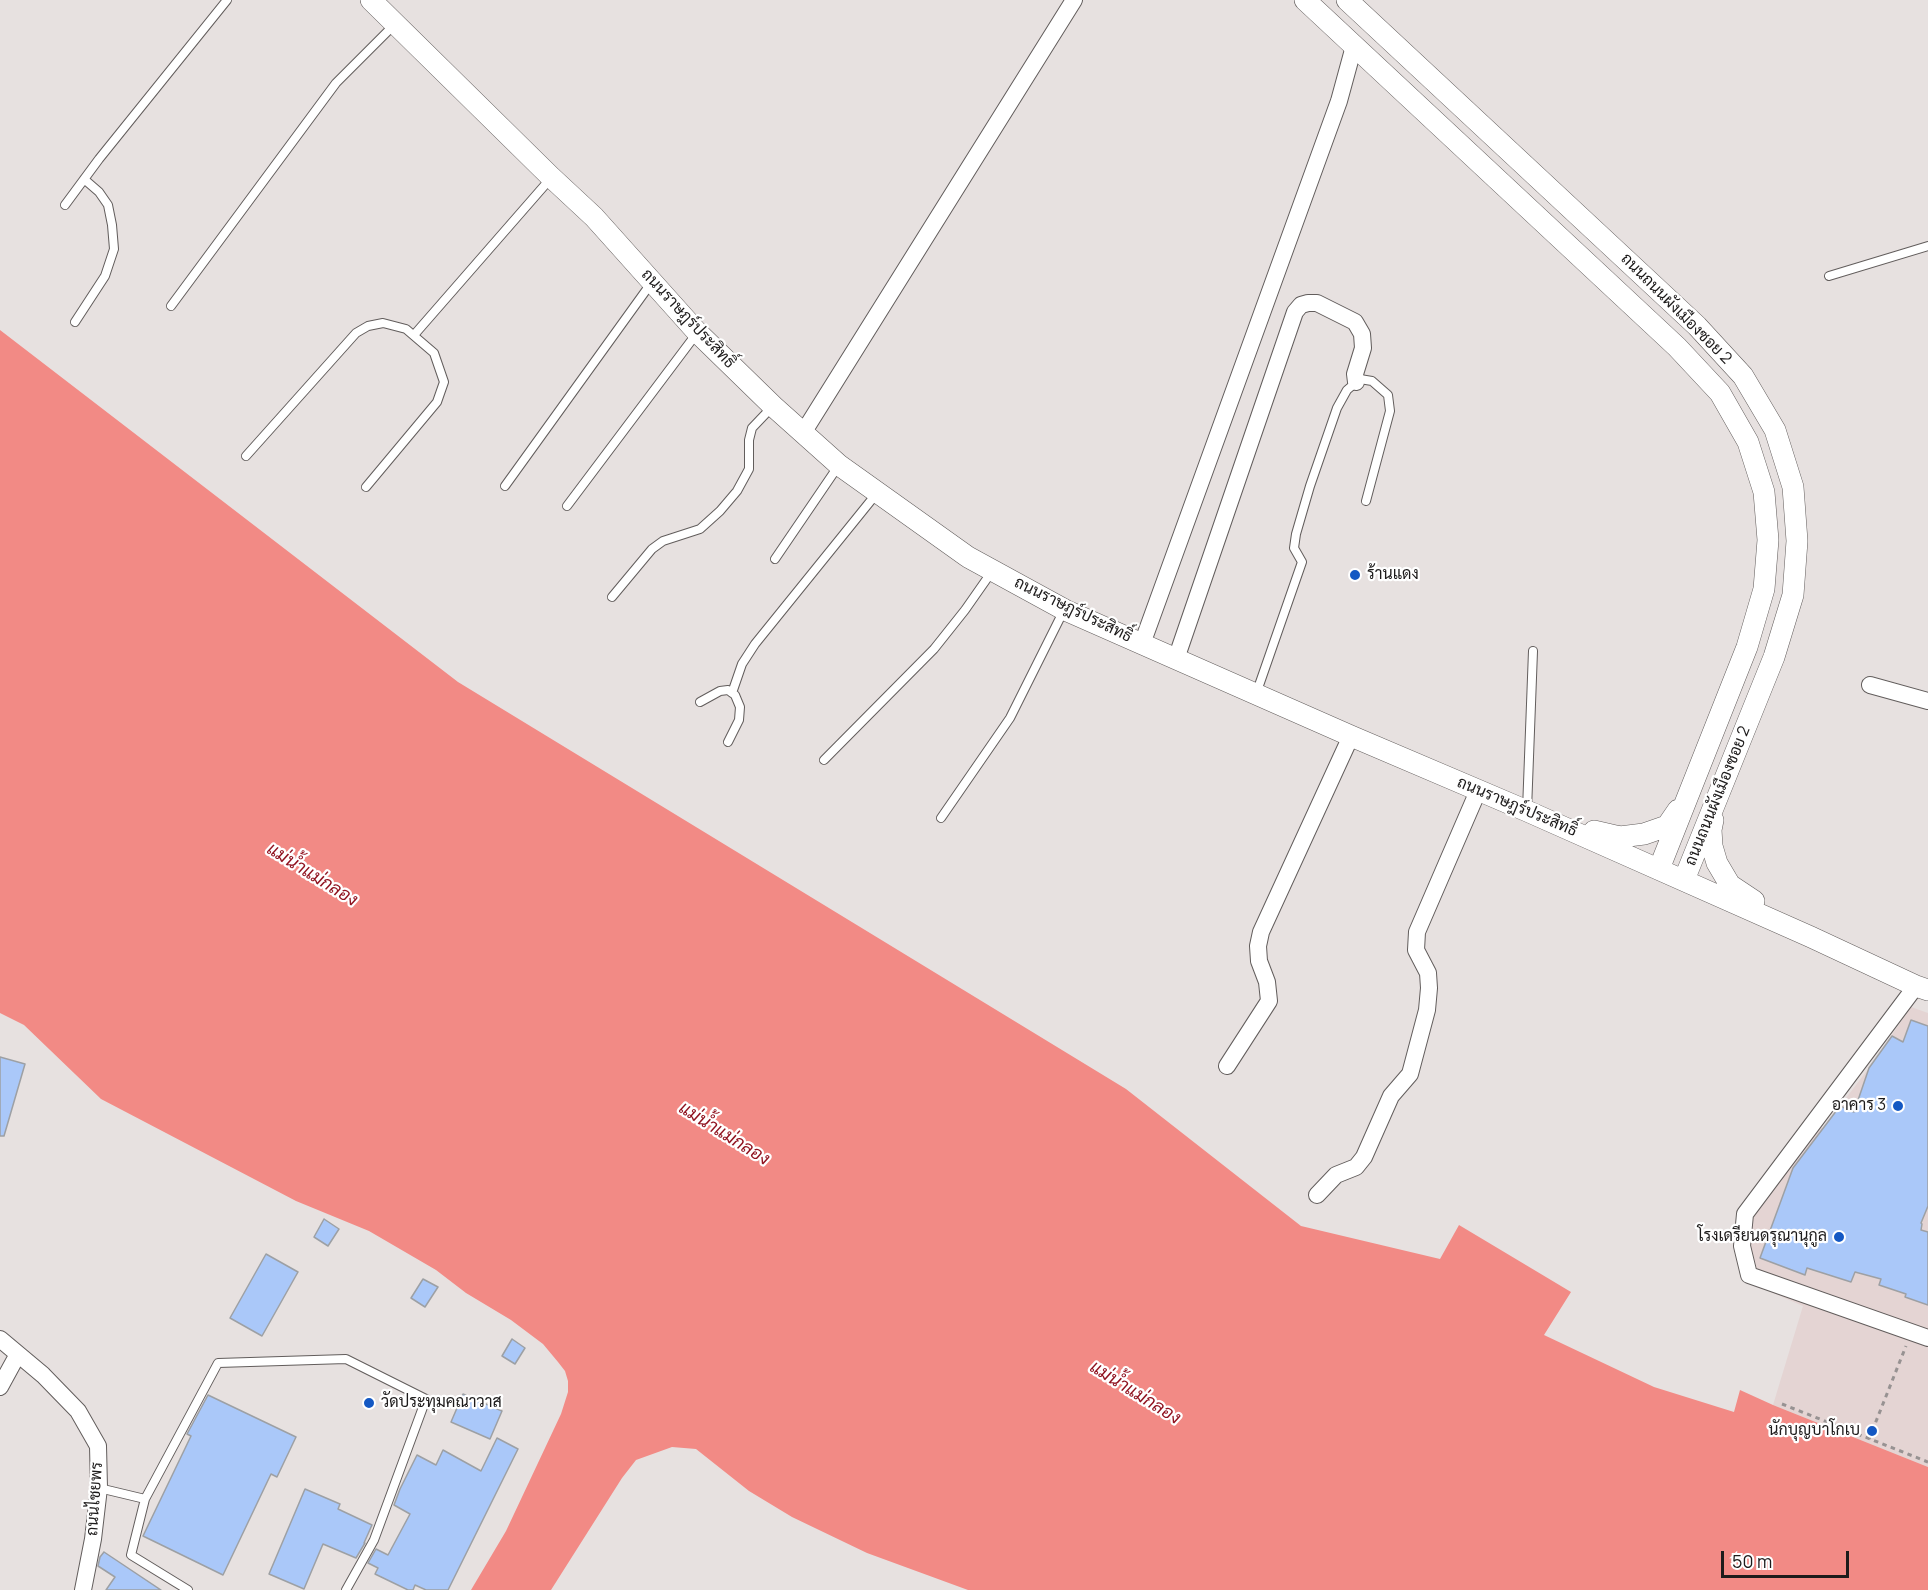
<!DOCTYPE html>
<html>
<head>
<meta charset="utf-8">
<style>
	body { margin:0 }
	#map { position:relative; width:1928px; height:1590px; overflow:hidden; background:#e7e1e0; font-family:Manrope,sans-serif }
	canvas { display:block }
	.scale { position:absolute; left:1721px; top:1551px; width:128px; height:27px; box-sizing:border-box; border:3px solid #1d1b1b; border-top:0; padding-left:8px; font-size:18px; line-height:21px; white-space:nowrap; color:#1d1b1b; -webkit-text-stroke:4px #fff; paint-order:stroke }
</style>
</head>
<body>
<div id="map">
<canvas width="1928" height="1590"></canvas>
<div class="scale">50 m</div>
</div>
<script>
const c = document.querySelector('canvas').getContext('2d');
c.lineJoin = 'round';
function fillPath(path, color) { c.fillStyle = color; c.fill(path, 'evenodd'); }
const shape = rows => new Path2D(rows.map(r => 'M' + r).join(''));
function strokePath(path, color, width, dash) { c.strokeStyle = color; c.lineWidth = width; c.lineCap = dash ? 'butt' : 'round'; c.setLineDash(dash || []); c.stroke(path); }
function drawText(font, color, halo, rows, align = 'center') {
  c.font = font + ' Manrope,Sarabun,sans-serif'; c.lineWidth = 4.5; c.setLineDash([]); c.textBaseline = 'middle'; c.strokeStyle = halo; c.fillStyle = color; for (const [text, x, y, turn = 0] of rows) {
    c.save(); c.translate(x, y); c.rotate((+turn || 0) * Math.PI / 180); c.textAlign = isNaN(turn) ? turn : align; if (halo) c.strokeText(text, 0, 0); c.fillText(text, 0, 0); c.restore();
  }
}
const built = shape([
	[1911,1007,1928,1013,1928,1467,1773,1405,1803,1306,1743,1280,1750,1220,1821,1127,1823,1128,1869,1068]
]);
const water = shape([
	[0,330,458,682,1126,1089,1301,1226,1440,1259,1459,1225,1571,1292,1544,1335,1654,1387,1734,1412,1740,1390,1773,1405,1928,1467,1928,1590,968,1590,867,1553,792,1517,749,1491,696,1449,672,1447,636,1460,622,1478,551,1590,471,1590,506,1531,561,1414,568,1392,568,1381,565,1371,558,1362,543,1344,511,1320,466,1293,436,1270,369,1231,296,1201,101,1099,24,1025,0,1013]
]);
const building = shape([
	[1911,1020,1928,1026,1928,1206,1921,1223,1922,1224,1921,1230,1928,1232,1928,1305,1905,1297,1906,1294,1879,1285,1881,1279,1855,1272,1851,1282,1807,1268,1805,1275,1760,1258,1793,1168,1840,1106,1854,1112,1869,1068,1892,1036,1903,1042,1911,1020],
	[0,1057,25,1064,4,1136,0,1136,0,1057],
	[324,1219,339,1229,328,1246,314,1237,324,1219],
	[266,1254,298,1272,262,1336,230,1318,266,1254],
	[423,1279,438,1287,425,1307,411,1298,423,1279],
	[512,1339,525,1348,515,1364,502,1356,512,1339],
	[463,1394,502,1411,490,1439,451,1422,463,1394],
	[208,1395,296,1437,277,1477,271,1474,223,1575,143,1536,191,1436,187,1434,208,1395],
	[497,1438,518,1449,448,1590,426,1590,415,1585,413,1590,408,1590,375,1574,378,1568,368,1563,376,1549,388,1555,410,1514,394,1505,400,1489,417,1455,436,1465,443,1450,481,1471,497,1438],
	[305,1489,340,1504,338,1509,372,1525,364,1543,365,1543,356,1558,323,1544,304,1589,269,1574,305,1489],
	[104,1552,161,1590,106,1590,115,1577,98,1566,100,1557,104,1552]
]);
const path = shape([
	[1782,1404,1928,1462],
	[1869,1439,1906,1346]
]);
const service = shape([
	[65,205,99,159,227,0],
	[1829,276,1928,246],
	[171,306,336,83,395,24],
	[75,322,105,276,114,249,112,225,108,205,99,192,84,179],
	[414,335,551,178],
	[246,456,356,333,368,326,383,323,406,329,434,353,444,382,437,402,366,487],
	[505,486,652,282],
	[567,506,697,333],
	[775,559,839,465],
	[612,597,652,549,663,541,700,529,720,511,737,491,749,469,749,440,752,428,773,406],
	[732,693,742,664,755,644,877,493],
	[1256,694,1302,562,1294,548,1296,534,1310,486,1337,408,1347,390,1360,379,1372,381,1388,395,1390,411,1366,501],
	[700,702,720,691,728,690,735,695,740,707,739,720,728,742],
	[824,760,934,649,965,610,993,570],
	[1527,810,1533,651],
	[941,818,1010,718,1064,610],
	[99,1488,145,1499],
	[188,1590,131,1555,145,1499,218,1363,346,1359,426,1399,374,1540,346,1590]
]);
const minor = shape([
	[803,433,1074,0],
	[1142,644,1339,101,1354,46],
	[1176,659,1295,312,1301,305,1308,303,1317,303,1355,322,1362,334,1363,348,1355,374,1356,382],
	[1870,685,1928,701],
	[1916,986,1745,1214,1742,1246,1749,1275,1928,1338],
	[1227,1066,1269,1001,1267,982,1259,961,1258,946,1261,932,1351,736],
	[1317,1195,1336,1175,1356,1167,1364,1157,1391,1096,1410,1074,1427,1010,1429,988,1428,973,1416,950,1417,932,1478,791],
	[0,1339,43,1375,78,1411,98,1446,99,1488,93,1539,83,1590],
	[0,1387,18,1354]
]);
const tertiary = shape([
	[371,0,551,177,594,217,697,332,773,406,839,465,968,557,1065,610,1351,736,1527,811,1811,937,1916,986,1928,990],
	[1305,0,1677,347,1720,393,1748,442,1764,492,1768,540,1764,589,1747,647,1659,869],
	[1347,0,1697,326,1743,376,1775,430,1793,487,1797,541,1793,595,1774,657,1684,880],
	[1713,820,1711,830,1712,846,1717,863,1730,885,1754,901],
	[1594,831,1620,837,1644,834,1667,826,1678,810]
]);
const markers = [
	[1355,575,6,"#1458c3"],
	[1898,1106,6,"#1458c3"],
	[1839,1237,6,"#1458c3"],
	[369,1403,6,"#1458c3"],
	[1872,1431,6,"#1458c3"]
];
const streetNames = [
	["ถนนถนนผังเมืองซอย 2",1676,309,45],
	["ถนนราษฎร์ประสิทธิ์",688,319,47],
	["ถนนราษฎร์ประสิทธิ์",1073,610,26],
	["ถนนถนนผังเมืองซอย 2",1718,796,-68],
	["ถนนราษฎร์ประสิทธิ์",1517,807,23],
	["ถนนไชยพร",95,1499,-86]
];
const poiNames = [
	["ร้านแดง",1367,575,"left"],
	["อาคาร 3",1886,1106],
	["โรงเดรียนดรุณานุกูล",1827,1237],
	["วัดประทุมคณาวาส",381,1403,"left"],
	["นักบุญบาโกเบ",1860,1431]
];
const waterNames = [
	["แม่น้ำแม่กลอง",312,875,32],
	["แม่น้ำแม่กลอง",724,1134,32],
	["แม่น้ำแม่กลอง",1135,1393,32]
];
fillPath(built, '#e4d4d3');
fillPath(water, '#f28a85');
fillPath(building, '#aac8f9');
strokePath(building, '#9da0a4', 1.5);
strokePath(service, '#625d5c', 10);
strokePath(minor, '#625d5c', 18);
strokePath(tertiary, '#625d5c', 22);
strokePath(path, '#979292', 3, [4.5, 4.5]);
strokePath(service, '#fff', 8);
strokePath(minor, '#fff', 16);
strokePath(tertiary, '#fff', 21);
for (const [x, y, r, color] of markers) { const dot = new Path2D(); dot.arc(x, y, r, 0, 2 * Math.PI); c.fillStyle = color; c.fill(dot); strokePath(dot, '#fff', 2); }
drawText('16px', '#1d1b1b', '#fff', streetNames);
drawText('16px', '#1d1b1b', '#fff', poiNames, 'right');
drawText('italic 18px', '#8f111e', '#fff', waterNames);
</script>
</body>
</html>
